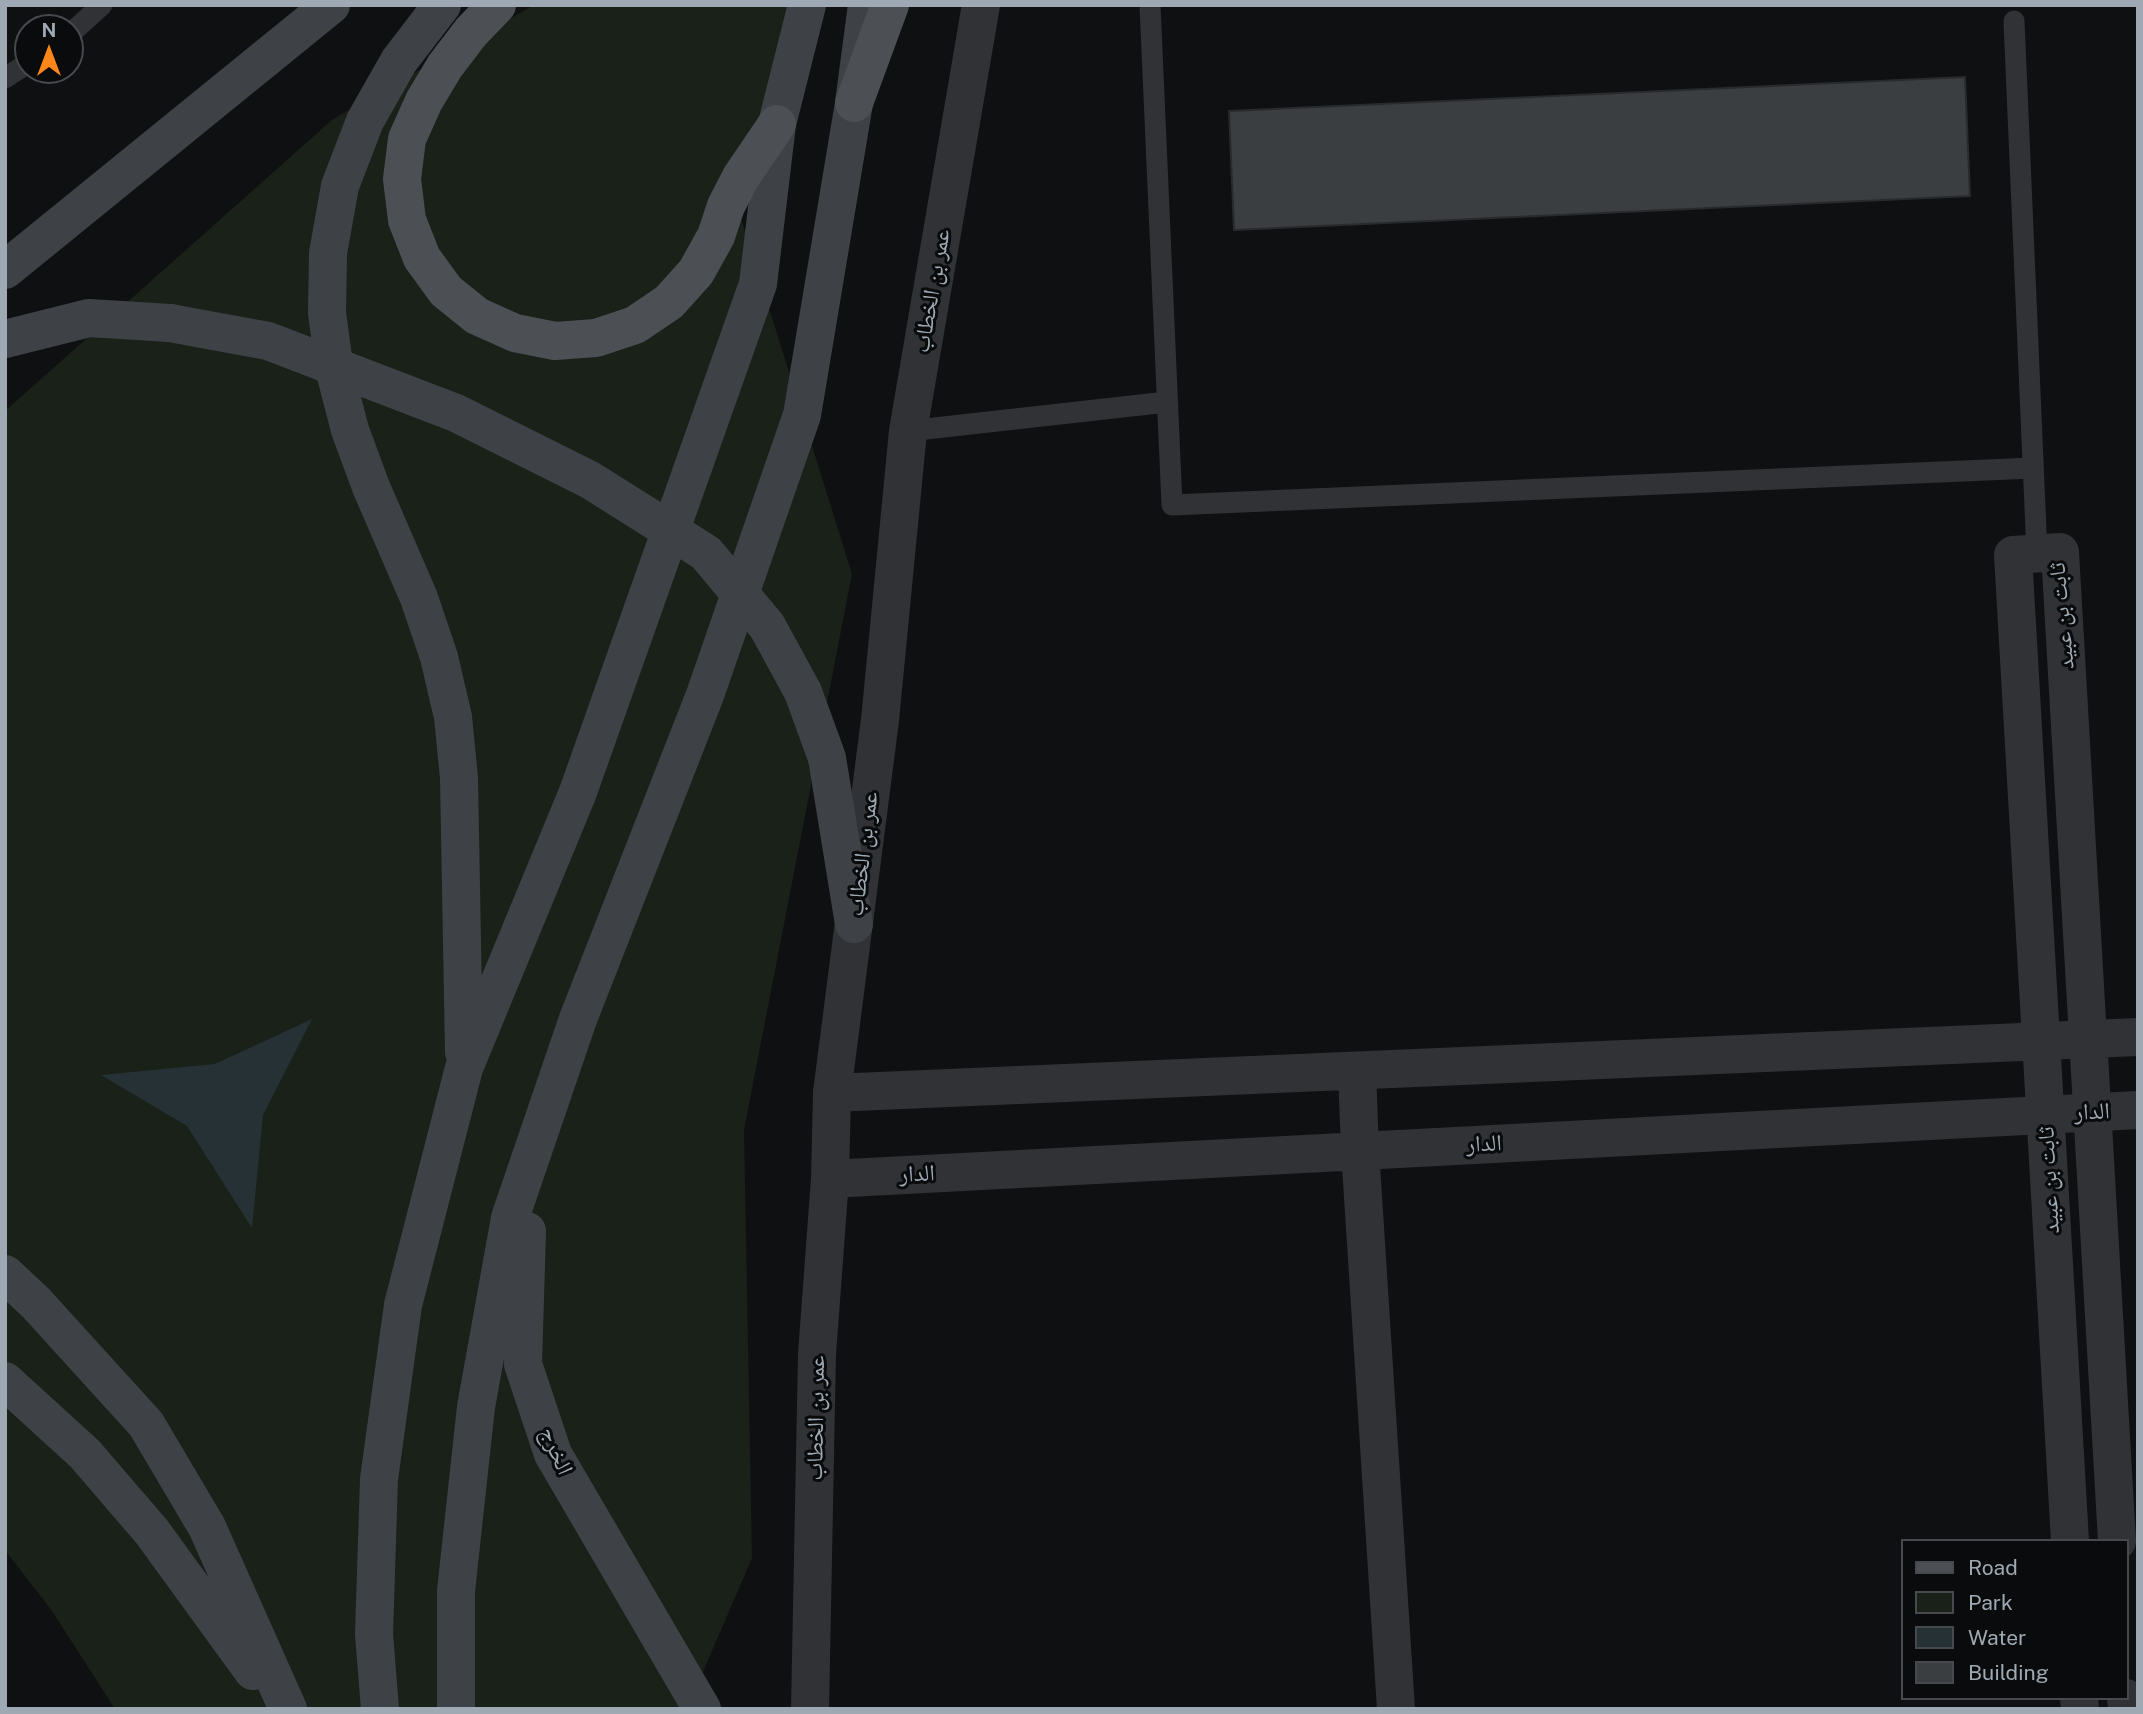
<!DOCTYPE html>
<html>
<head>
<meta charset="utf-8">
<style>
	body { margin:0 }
	#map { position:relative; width:2143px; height:1714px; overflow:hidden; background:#0f1011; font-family:"Public Sans",sans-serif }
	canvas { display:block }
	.frame { position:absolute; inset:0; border:7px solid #9fa9b3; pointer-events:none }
	.legend { position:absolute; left:1901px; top:1539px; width:228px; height:161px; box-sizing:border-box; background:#0a0b0c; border:2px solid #464a4f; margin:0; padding:9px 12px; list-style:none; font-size:21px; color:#9fa9b3 }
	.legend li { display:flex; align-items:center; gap:14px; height:35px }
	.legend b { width:35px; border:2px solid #464a4f }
	.north { position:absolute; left:14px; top:14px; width:70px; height:70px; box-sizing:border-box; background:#0a0b0c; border:2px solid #464a4f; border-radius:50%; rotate:0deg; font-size:19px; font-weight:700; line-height:28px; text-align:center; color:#9fa9b3 }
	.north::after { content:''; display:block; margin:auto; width:24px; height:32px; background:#ff8619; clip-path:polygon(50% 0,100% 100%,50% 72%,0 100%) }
</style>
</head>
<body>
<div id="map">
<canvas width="2143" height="1714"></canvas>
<div class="frame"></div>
<ul class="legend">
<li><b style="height:9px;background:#4c5055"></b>Road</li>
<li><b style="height:19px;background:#1a2119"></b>Park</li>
<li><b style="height:19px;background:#253135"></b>Water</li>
<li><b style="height:19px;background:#3b3e41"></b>Building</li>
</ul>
<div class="north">N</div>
</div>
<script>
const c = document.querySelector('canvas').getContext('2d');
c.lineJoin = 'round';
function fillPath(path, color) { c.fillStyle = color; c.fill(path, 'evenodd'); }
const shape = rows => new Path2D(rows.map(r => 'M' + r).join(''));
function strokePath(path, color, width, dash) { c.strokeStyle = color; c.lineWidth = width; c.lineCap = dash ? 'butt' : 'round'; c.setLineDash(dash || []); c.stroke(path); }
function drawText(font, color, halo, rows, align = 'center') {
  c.font = font + ' "Public Sans","Noto Naskh Arabic",sans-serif'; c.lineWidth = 6; c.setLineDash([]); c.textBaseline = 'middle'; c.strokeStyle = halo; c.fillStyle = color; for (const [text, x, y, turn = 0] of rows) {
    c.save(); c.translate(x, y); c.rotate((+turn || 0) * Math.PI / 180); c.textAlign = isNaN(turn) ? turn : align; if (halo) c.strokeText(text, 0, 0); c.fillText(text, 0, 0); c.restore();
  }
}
const green = shape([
	[534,5,788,5,740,215,852,574,744,1130,752,1558,687,1709,115,1709,52,1611,5,1550,5,411,333,119]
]);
const water = shape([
	[312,1019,263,1115,252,1228,187,1126,101,1075,215,1064]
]);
const building = shape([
	[1965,77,1970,196,1234,230,1229,111,1965,77]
]);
const service = shape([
	[1150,5,1172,505,2033,468],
	[2014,21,2037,554],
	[70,34,102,5],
	[5,78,28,63],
	[908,431,1167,402]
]);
const minor = shape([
	[1357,1071,1360,1150,1396,1709],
	[832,1093,2138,1037],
	[830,1179,2138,1110],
	[2070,1541,2013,555,2060,552,2117,1541],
	[2079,1698,2080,1709],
	[2126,1698,2127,1709]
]);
const tertiary = shape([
	[810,1709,817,1354,830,1179,832,1093,880,720,908,431,981,5]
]);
const secondary = shape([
	[442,5,399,61,365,121,340,186,328,253,327,313,335,372,350,430,371,487,419,598,439,657,453,717,459,778,464,1052],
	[5,270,331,5],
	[5,339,89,318,170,323],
	[803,692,827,758,854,924],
	[527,1231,523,1364,553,1454,702,1709],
	[5,1274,36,1303,146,1424,207,1527,288,1709],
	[5,1381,85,1454,152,1532,253,1671],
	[380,1709,374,1634,379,1479,403,1305,464,1068,578,792,758,284,777,124,807,5],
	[456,1709,456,1591,476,1407,510,1218,578,1019,705,695,802,415,854,103,867,5]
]);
const primary = shape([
	[497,5,471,32,445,66,424,101,407,139,402,179,407,220,422,258,446,291,477,316,515,333,555,341,596,338,635,325,669,302,696,272,716,236,726,206,741,177,777,124],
	[854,103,890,5]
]);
const secondaryBridge = shape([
	[170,323,268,341,456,413,590,480,706,553,767,626,803,692]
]);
const streetNames = [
	["عمر بن الخطاب",932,291,-80],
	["ثابت بن عبيد",2062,616,-95],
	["عمر بن الخطاب",863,854,-83],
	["الدار",2092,1112,-3],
	["الدار",1484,1144,-3],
	["الدار",917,1174,-3],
	["ثابت بن عبيد",2049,1180,-93],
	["عمر بن الخطاب",816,1418,-89],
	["الخرج",556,1451,66]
];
fillPath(green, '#1a2119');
fillPath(water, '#253135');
fillPath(building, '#3b3e41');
strokePath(building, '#292a2d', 2);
strokePath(service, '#303236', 21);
strokePath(minor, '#303236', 38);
strokePath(tertiary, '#303236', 38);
strokePath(secondary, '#3e4246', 38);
strokePath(primary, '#4c5055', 38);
strokePath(secondaryBridge, '#3e4246', 38);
drawText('23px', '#9fa9b3', '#0a0b0c', streetNames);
</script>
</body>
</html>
